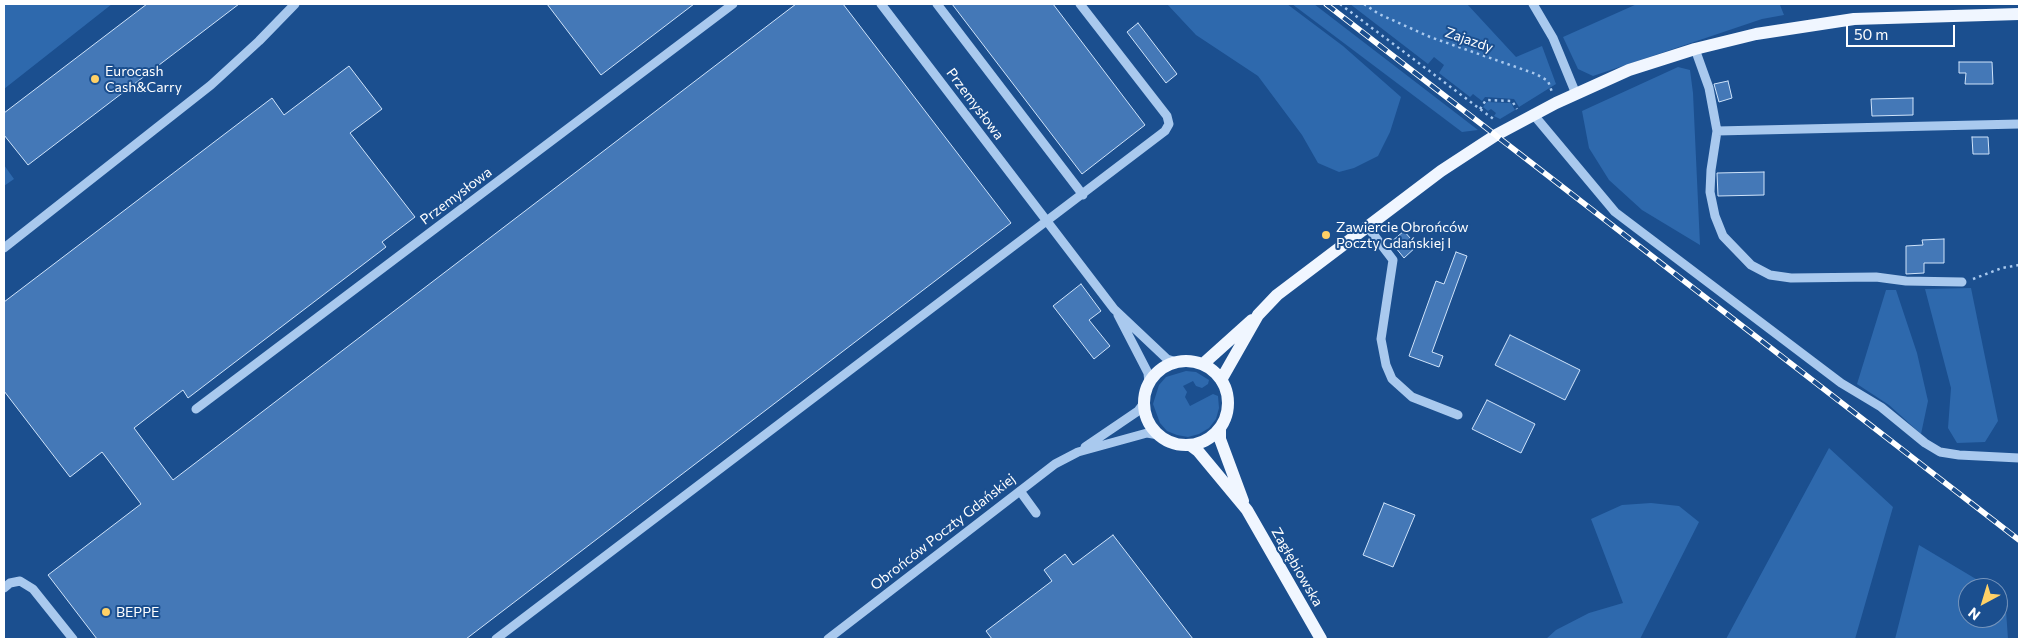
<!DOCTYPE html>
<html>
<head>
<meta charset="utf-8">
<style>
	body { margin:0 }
	#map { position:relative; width:2023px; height:643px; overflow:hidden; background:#1b4f8f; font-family:Commissioner,sans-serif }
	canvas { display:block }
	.frame { position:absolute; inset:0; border:5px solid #fff; pointer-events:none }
	.north { position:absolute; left:1958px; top:578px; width:50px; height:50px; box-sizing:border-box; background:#1b4f8f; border:1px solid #7695bc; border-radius:50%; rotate:219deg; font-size:14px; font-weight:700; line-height:20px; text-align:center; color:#fff }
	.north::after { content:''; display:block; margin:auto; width:18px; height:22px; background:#ffd166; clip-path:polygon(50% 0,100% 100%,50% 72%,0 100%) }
	.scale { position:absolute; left:1846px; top:25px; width:109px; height:22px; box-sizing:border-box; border:2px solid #fff; border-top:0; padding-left:6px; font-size:15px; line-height:18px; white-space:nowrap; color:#fff; -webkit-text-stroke:4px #1b4f8f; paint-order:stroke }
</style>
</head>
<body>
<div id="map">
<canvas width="2023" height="643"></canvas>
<div class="frame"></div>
<div class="north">N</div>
<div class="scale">50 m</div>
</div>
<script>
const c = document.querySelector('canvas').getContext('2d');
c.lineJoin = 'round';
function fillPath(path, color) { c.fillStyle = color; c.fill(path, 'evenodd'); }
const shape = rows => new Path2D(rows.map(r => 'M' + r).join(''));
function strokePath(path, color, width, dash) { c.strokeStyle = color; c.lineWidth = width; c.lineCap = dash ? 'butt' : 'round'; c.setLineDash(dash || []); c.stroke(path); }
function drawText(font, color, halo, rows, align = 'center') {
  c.font = font + ' Commissioner,sans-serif'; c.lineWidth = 4; c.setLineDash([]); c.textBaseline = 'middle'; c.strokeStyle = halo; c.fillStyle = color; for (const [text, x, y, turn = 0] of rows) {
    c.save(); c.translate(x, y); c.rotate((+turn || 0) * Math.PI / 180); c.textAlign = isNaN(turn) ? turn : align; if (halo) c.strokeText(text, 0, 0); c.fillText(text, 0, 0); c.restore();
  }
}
const green = shape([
	[4,4,112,4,4,89],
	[1167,4,1287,4,1343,46,1401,97,1390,132,1378,156,1354,168,1339,172,1318,163,1302,135,1258,76,1196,35],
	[1292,4,1314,4,1478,130,1462,132],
	[1350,4,1467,4,1516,57,1542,46,1556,84,1519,107,1514,99,1485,97,1482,101,1473,94,1470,97,1439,73,1444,65,1434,57,1428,64],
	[1637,4,1817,4,1780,5,1784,15,1762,19,1593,76,1578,69,1563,37],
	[1678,67,1690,70,1693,93,1700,245,1642,210,1609,180,1589,148,1582,111],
	[1487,102,1511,103,1515,110,1500,119,1494,116,1496,113,1491,109,1488,111,1483,107],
	[4,165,14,179,4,186],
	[1971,288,1998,421,1985,442,1957,443,1948,428,1951,388,1925,289],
	[1886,290,1896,290,1917,353,1928,401,1921,434,1889,405,1857,384],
	[1186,371,1196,372,1209,380,1208,384,1202,388,1196,386,1193,381,1183,386,1187,392,1185,397,1190,406,1213,394,1218,396,1219,408,1216,419,1209,428,1199,434,1188,437,1177,435,1167,431,1160,423,1153,404,1159,385,1166,377],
	[1829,448,1893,507,1855,639,1726,639],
	[1651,503,1679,506,1699,522,1640,639,1546,639,1556,630,1589,613,1623,603,1591,519,1622,505],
	[1919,545,1991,588,1968,588,1968,618,1998,618,1998,592,2005,596,2008,639,1895,639]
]);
const building = shape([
	[147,4,239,4,28,165,4,135,4,113,147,4],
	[547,4,694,4,601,75,547,4],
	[796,4,843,4,1011,223,466,639,97,639,48,575,141,504,102,452,70,477,4,391,4,302,272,98,284,115,349,66,382,109,350,133,415,217,382,242,386,247,188,398,183,390,134,428,173,480,796,4],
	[952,4,1053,4,1145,125,1082,174,952,4],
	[1138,23,1177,74,1166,83,1127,32,1138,23],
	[1959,62,1992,62,1993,84,1965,84,1966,73,1959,73,1959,62],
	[1728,81,1732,98,1719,102,1714,84,1728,81],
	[1913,98,1913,115,1872,116,1871,99,1913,98],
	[1972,137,1988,137,1989,154,1973,154,1972,137],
	[1764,172,1764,195,1718,196,1717,173,1764,172],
	[1404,231,1417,246,1404,258,1391,242,1404,231],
	[1944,239,1944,263,1924,263,1924,273,1906,274,1906,246,1923,245,1922,240,1944,239],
	[1456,252,1467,256,1432,352,1443,356,1439,367,1409,356,1436,281,1444,284,1456,252],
	[1081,284,1101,311,1089,320,1110,346,1094,359,1053,306,1081,284],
	[1510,335,1580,370,1565,400,1495,365,1510,335],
	[1487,400,1535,424,1521,453,1472,429,1487,400],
	[1384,503,1415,515,1393,567,1363,555,1384,503],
	[1113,535,1193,639,992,639,986,631,1052,581,1044,570,1065,554,1073,565,1113,535]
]);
const path = shape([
	[1340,4,1496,121],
	[1364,4,1379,14,1430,37,1536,74,1548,81,1552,92],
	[1480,109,1486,100,1512,101,1517,109],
	[1973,279,2002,268,2019,265]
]);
const minor = shape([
	[881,4,1114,309,1167,359,1176,362],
	[937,4,1083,195],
	[1533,4,1553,38,1576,94],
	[1695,49,1709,88,1717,131,1711,170,1710,192,1715,216,1723,236,1751,265,1770,275,1791,278,1876,277,1906,281,1962,282],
	[1533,114,1615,212,1841,383,1881,407,1925,443,1940,452,1959,455,2019,458],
	[1717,131,2019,124],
	[1367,226,1393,260,1381,339,1386,365,1392,379,1412,397,1458,415],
	[4,248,211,85,259,41,295,4],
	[1118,315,1148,373,1149,383],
	[196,409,733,4],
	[1085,447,1138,411,1144,403],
	[1020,491,1036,513],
	[4,588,10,583,20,581,33,589,73,639],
	[496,639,1165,131,1169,124,1167,116,1080,4],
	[828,639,1055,464,1078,452,1147,433,1159,435]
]);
const major = shape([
	'1144 403a42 42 0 1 1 84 0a42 42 0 1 1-84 0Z',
	[1203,364,1252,320],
	[1221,380,1258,315,1277,295,1441,171,1496,135,1556,103,1629,70,1695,49,1756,34,1854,19,2019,14],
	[1220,428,1220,439,1243,501],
	[1190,445,1198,451,1247,510,1321,639]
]);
const rail = shape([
	[1326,4,2019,540]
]);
const markers = [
	[95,79,5,"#ffd166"],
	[1326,235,5,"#ffd166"],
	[106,612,5,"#ffd166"]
];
const streetNames = [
	["Zajazdy",1469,40,19],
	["Przemysłowa",975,104,53],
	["Przemysłowa",456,196,-37],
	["Obrońców Poczty Gdańskiej",943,532,-38],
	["Zagłębiowska",1297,567,60]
];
const poiNames = [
	["Eurocash",105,71],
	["Cash&Carry",105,87],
	["Zawiercie Obrońców",1336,227],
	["Poczty Gdańskiej I",1336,243],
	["BEPPE",116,612]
];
fillPath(green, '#2e69ad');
fillPath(building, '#4478b7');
strokePath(building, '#cfe3fa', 1);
strokePath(path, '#a9c9ee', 2.5, [2.5, 4]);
strokePath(minor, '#a9c9ee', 9);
strokePath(major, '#f0f6ff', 12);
strokePath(rail, '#fff', 5.5);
strokePath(rail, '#1b4f8f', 4, [11]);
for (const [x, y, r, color] of markers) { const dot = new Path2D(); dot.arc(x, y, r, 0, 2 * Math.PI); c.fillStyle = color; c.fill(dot); strokePath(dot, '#1b4f8f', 2); }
drawText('14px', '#fff', '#1b4f8f', streetNames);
drawText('14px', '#fff', '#1b4f8f', poiNames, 'left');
</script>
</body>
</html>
